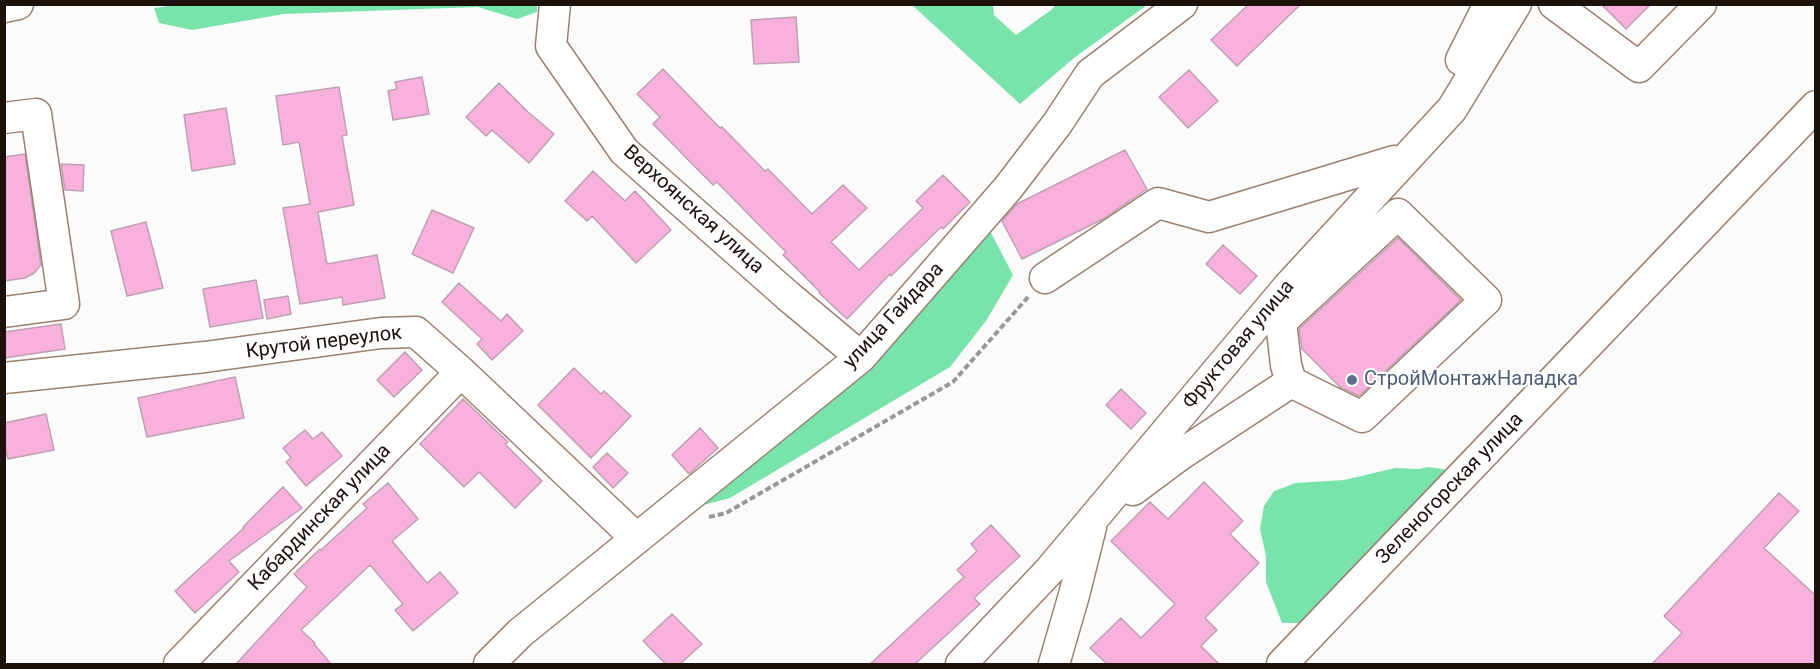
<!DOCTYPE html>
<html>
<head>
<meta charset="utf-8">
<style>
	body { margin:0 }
	#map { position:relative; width:1820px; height:669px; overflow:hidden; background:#fbfbfb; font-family:Roboto,sans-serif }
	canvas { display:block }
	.frame { position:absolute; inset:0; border:6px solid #1c110b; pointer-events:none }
</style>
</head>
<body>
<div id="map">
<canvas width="1820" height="669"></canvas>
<div class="frame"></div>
</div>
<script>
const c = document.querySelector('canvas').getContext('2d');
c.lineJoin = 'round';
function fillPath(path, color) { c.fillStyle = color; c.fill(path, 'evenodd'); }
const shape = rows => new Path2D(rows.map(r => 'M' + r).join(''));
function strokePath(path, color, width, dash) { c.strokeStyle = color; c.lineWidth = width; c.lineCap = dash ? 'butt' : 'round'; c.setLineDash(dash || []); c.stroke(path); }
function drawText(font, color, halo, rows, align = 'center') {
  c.font = font + ' Roboto,sans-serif'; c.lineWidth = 4.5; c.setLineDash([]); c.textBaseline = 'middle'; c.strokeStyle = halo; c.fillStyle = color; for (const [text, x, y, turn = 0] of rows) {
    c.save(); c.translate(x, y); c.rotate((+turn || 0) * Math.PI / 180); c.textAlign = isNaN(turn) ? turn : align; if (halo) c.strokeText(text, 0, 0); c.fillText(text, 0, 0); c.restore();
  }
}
const forest = shape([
	[176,5,537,4,537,12,517,19,478,7,284,14,192,30,159,23,154,8],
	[912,5,993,5,994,15,1016,35,1051,10,1056,5,1147,5,1074,58,1020,104],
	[988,227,1013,275,986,321,950,367,730,498,692,508],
	[1428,467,1449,470,1313,623,1282,623,1266,582,1266,556,1260,529,1264,506,1274,491,1296,483,1344,480,1395,468,1419,469]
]);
const building = shape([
	[1249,4,1301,4,1237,66,1211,40,1249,4],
	[1601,4,1651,4,1626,29,1601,4],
	[796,17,799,62,754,64,751,20,796,17],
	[663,69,720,128,722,127,765,171,768,169,812,214,843,185,867,208,831,242,859,270,923,208,916,201,943,175,970,202,943,229,941,227,891,276,890,274,847,319,819,293,820,292,783,255,786,252,754,220,717,182,713,185,653,124,660,117,637,94,663,69],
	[1189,70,1218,101,1188,128,1159,97,1189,70],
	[422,77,429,114,393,120,388,91,397,89,395,82,422,77],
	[499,83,528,112,554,134,529,163,492,130,486,136,466,117,499,83],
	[339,87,347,135,342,136,354,205,318,212,327,264,377,255,385,298,343,305,342,297,300,304,283,208,310,204,299,142,283,145,276,96,339,87],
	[226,108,235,164,192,171,184,115,226,108],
	[1125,150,1147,189,1103,219,1022,259,1002,221,1017,204,1125,150],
	[25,154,41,265,34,273,25,278,4,281,4,157,25,154],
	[61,164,84,165,83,191,65,190,61,164],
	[593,171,625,201,635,191,671,230,636,263,592,216,587,221,565,201,593,171],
	[432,210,474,228,453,273,412,254,432,210],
	[146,222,163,288,127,296,111,231,146,222],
	[1398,238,1461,300,1359,396,1340,387,1302,349,1299,329,1398,238],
	[1223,245,1257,276,1240,294,1206,264,1223,245],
	[256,280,263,318,210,327,203,289,256,280],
	[459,283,501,321,507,314,523,331,492,360,477,344,482,339,442,302,459,283],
	[288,296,291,314,267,319,264,300,288,296],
	[61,324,65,349,4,358,4,332,61,324],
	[405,352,422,370,394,397,377,380,405,352],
	[574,368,601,394,604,391,631,416,591,458,538,405,574,368],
	[235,377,244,418,147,437,138,398,235,377],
	[1121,389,1146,413,1131,429,1106,405,1121,389],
	[463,399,508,442,505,444,542,481,515,508,479,472,464,487,420,444,463,399],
	[46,414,54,450,8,459,4,443,4,423,46,414],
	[700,428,718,448,689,474,672,455,700,428],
	[305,430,313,439,322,432,342,456,306,486,286,462,291,458,283,448,305,430],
	[607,453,628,473,613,488,593,467,607,453],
	[1204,482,1243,521,1230,534,1259,563,1205,618,1217,630,1201,646,1219,664,1107,664,1090,648,1121,618,1141,638,1175,604,1111,541,1150,502,1168,519,1204,482],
	[388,483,418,519,392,541,427,583,440,572,458,593,413,631,395,610,403,604,370,565,301,630,315,643,314,644,331,664,236,664,307,587,294,574,320,549,321,550,367,508,363,504,388,483],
	[283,487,302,508,229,561,239,572,195,613,175,591,244,528,243,527,283,487],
	[1779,493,1799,511,1764,548,1815,595,1815,664,1652,664,1682,633,1664,616,1779,493],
	[991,525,1020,556,974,598,980,604,915,664,870,664,964,577,957,570,977,551,971,544,991,525],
	[672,614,702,644,680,664,666,664,643,641,672,614]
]);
const path = shape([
	[709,517,726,513,953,382,1029,296]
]);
const minor = shape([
	[555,4,551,46,624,151,788,296,861,357],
	[1554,4,1639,67,1701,4],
	[4,7,18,4],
	[1461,60,1489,4],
	[4,118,36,114,64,304,4,312],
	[1045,278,1158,203,1209,217,1394,161],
	[1281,322,1398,214,1486,300,1362,417,1291,382,1286,365,1281,322,1286,289,1452,109,1516,4],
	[4,378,205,357,381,333,416,332,461,372,636,538],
	[1133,490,1180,455,1291,382],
	[179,664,461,372],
	[489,664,520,633,861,357,1008,188,1057,124,1090,74,1182,4],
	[961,664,1049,571,1287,288],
	[1054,664,1074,595,1091,527],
	[1282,664,1816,106]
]);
const markers = [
	[1352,380,6,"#5c6f8a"]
];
const streetNames = [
	["Верхоянская улица",693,210,42],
	["улица Гайдара",894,316,-47],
	["Крутой переулок",324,343,-7],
	["Фруктовая улица",1239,345,-50],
	["Зеленогорская улица",1450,489,-46],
	["Кабардинская улица",320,518,-46]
];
const serviceNames = [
	["СтройМонтажНаладка",1364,380]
];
fillPath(forest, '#79e3ac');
fillPath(building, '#f8b0dd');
strokePath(building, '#bea0b2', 1.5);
strokePath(minor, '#9c7f6f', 33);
strokePath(path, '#9c9795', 4, [6, 3]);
strokePath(minor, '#fff', 30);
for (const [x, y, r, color] of markers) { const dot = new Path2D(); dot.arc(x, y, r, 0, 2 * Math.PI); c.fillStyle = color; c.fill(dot); strokePath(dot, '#fff', 2); }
drawText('20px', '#1c110b', '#fff', streetNames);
drawText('20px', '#4e5e75', '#fff', serviceNames, 'left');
</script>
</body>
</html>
